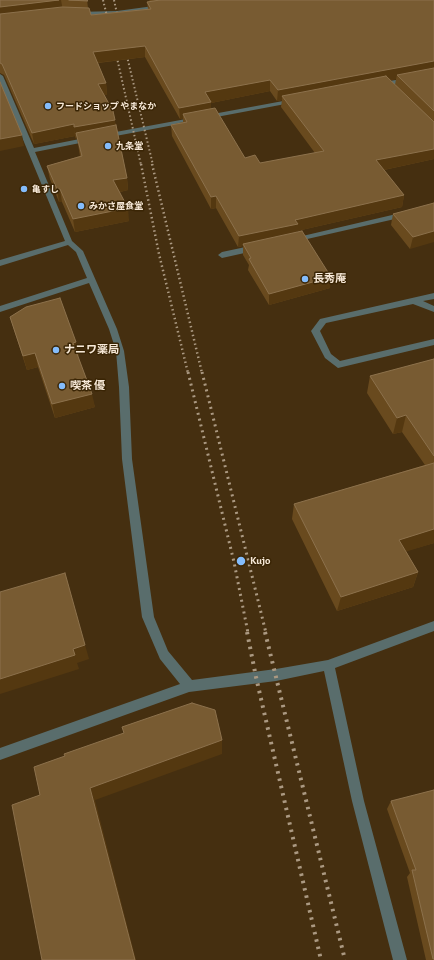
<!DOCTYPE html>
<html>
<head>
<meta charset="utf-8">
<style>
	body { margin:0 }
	canvas { display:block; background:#452f10 }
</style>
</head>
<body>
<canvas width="434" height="960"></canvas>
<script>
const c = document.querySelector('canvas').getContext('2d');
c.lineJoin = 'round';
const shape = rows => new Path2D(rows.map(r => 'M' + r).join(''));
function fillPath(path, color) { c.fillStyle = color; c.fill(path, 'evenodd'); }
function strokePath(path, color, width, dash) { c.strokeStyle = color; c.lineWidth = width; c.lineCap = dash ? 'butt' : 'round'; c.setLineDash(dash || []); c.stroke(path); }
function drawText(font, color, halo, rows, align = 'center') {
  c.font = font + ' "Alegreya Sans","Noto Sans JP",sans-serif'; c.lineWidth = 3; c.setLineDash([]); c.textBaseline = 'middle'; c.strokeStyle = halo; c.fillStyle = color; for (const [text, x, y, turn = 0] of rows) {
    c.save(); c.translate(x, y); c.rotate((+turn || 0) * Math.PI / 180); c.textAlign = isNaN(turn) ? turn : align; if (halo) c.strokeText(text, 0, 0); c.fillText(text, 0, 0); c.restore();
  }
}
const minor = shape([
	[161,5,164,7,163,8,117,15,77,16,74,14,77,12,117,11,161,5],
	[434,73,434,77,379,87,376,85,379,83,434,73],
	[0,74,3,76,34,148,90,137,93,139,90,141,35,152,72,241,83,251,117,329,124,351,129,387,132,459,154,617,168,651,192,680,276,669,328,660,434,621,434,631,335,668,364,801,407,960,393,960,352,801,324,671,276,681,189,692,0,760,0,748,180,684,160,659,142,617,122,459,119,387,116,351,109,329,89,283,0,312,0,306,87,278,76,252,68,245,0,266,0,260,65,241,0,84,0,74],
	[294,99,296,100,296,102,105,138,102,136,105,134,294,99],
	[405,212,408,212,408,216,294,242,290,240,294,238,405,212],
	[255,245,259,248,258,250,222,258,218,255,222,252,255,245],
	[434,293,434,299,423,301,434,306,434,312,413,304,326,323,320,331,331,354,340,361,434,339,434,345,338,368,325,358,311,331,320,319,434,293]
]);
const railFar3 = shape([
	[103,0,109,24],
	[114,0,119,23],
	[125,48,153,165],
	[115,49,141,165]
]);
const railFar2 = shape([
	[141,164,159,254,188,373],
	[152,164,202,373]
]);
const railFar1 = shape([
	[188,372,234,562,248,633],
	[202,372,266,633]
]);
const rail = shape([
	[247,632,256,677,321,960],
	[265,632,345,960]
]);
const wall = shape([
	[0,0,87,0,88,8,91,15,148,9,147,2,150,1,149,0,434,0,434,159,384,170,404,195,402,207,297,231,297,232,330,288,269,305,248,270,249,265,243,255,243,246,238,247,216,208,211,209,172,136,171,125,183,122,183,119,180,119,145,57,98,63,106,83,107,95,104,95,116,125,127,178,128,190,120,192,129,221,75,232,62,202,59,202,50,179,47,166,80,156,77,138,76,139,75,136,34,144,4,75,0,73],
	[396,79,395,85,390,80],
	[270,91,277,101,282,100,281,107,315,153,260,163,245,158,211,109,211,103],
	[434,203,410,249,391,225,393,214],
	[10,317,79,355,78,356,95,407,55,418,38,367,27,370,14,330],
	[434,359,434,543,406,551,418,572,413,587,337,611,292,519,294,504,425,465,402,432,393,434,367,393,370,376],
	[434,790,434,960,426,960,407,877,410,873,387,809,391,801]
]);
const shadedWall = shape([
	[61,0,63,11,0,18,0,7],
	[145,46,145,57,95,63,93,52],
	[434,61,434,70,397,75,396,79,285,99,282,96,282,100,277,101,278,90],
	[270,80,270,91,211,103,211,113,183,114,183,119,180,119,179,108,205,92],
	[106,83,107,95,99,96,98,84],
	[115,120,116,131,76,133,77,138,76,139,74,127],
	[74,124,75,136,34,144,32,133],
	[22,135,24,146,0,151,0,139],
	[434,149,434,159,374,172,376,160],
	[127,178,128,190,115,193,113,180],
	[57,189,60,189,62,202,59,202],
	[404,195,402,207,297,231,297,236,243,244,243,246,238,247,239,236,295,220],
	[216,196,216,208,211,209,211,197],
	[128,208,129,221,75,232,73,219],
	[434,231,434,242,410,249,413,237],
	[331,277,330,288,269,305,269,294],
	[76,342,79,355,76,356,73,343],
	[35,353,38,367,27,370,23,356],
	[92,394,95,407,55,418,52,404],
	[406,415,402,432,393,434,397,418],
	[434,529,434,543,395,555,399,540],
	[418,572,413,587,337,611,341,597],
	[85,645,89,659,77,663,79,669,0,694,0,679,73,649],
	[222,740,222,754,95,800,136,960,135,960,90,788]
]);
const building = shape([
	[0,0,59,0,0,7,0,0],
	[69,0,87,0,88,1,69,0],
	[160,0,434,0,434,61,278,90,270,80,205,92,211,102,179,108,145,46,93,52,106,83,98,84,113,111,115,120,74,127,74,124,32,133,2,64,0,63,0,14,62,7,89,8,91,15,151,9,147,2,160,0],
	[434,68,434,111,397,75,434,68],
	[386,76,434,122,434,149,376,160,404,195,295,220,298,224,239,236,216,196,211,197,171,125,187,122,183,114,215,108,245,158,255,155,260,163,324,151,282,96,386,76],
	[0,82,22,135,0,139,0,82],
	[116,125,127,178,113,180,128,208,73,219,60,189,57,189,47,166,82,156,76,133,116,125],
	[434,203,434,231,413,237,393,214,434,203],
	[302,231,331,277,269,294,249,259,251,258,243,244,302,231],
	[60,298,76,342,73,343,92,394,52,404,35,353,23,356,10,317,26,307,60,298],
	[434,359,434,456,406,415,397,418,370,376,434,359],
	[434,463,434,529,399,540,418,572,341,597,294,504,434,463],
	[65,573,85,645,73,649,75,655,0,679,0,592,65,573],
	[192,703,215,710,222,740,90,788,135,960,42,960,12,805,40,795,34,767,65,756,64,754,124,733,122,727,192,703],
	[434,790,434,959,433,959,412,870,416,870,391,801,434,790]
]);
const markers = [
	[48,106,4,"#84bcfb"],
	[108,146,4,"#84bcfb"],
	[24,189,4,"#84bcfb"],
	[81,206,4,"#84bcfb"],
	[305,279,4,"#84bcfb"],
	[56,350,4,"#84bcfb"],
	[62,386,4,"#84bcfb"],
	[241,561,5,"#84bcfb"]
];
const farPoinames = [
	["フードショップ やまなか",56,106],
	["九条堂",116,146],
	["亀すし",32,189],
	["みかさ屋食堂",89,206]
];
const poiNames = [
	["長秀庵",313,279],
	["ナニワ薬局",64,350],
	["喫茶 優",70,386],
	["Kujo",250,561]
];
fillPath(minor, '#596d6c');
strokePath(railFar3, '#ab9982', 2, [1.5, 2.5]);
strokePath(railFar2, '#ab9982', 2.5, [1.5, 3]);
strokePath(railFar1, '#ab9982', 3, [2, 4]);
strokePath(rail, '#ab9982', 4, [2.5, 5]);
fillPath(wall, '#694a1e');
fillPath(shadedWall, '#543810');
fillPath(building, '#785b32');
strokePath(building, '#8c714c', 1);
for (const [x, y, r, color] of markers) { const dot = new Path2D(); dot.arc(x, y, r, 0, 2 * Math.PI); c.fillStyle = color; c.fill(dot); strokePath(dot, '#3a2505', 1.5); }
drawText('bold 9px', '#f7e9d8', '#3a2505', farPoinames, 'left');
drawText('bold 11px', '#f7e9d8', '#3a2505', poiNames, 'left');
</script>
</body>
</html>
